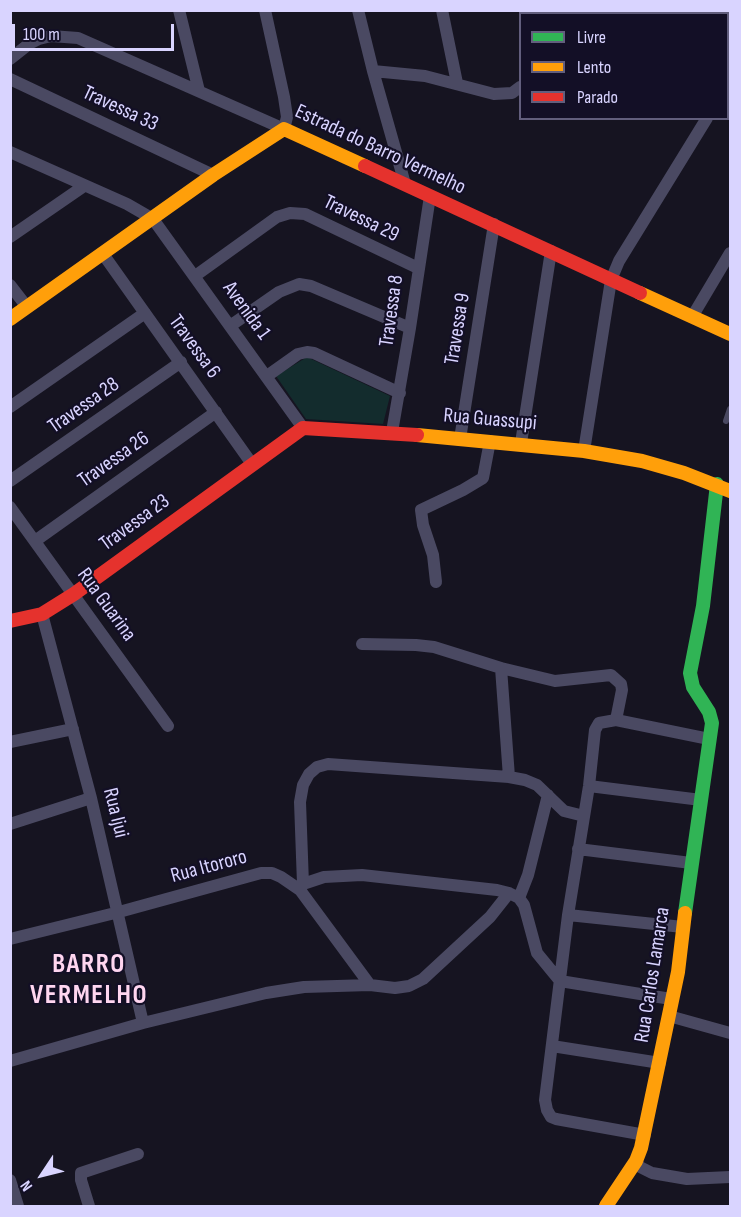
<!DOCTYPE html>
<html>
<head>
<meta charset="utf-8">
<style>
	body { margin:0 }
	#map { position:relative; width:741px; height:1217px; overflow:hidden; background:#161421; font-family:"Sofia Sans Condensed",sans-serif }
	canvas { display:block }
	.frame { position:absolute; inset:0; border:12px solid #d9d4ff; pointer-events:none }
	.legend { position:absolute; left:519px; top:12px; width:210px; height:108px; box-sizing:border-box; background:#130f26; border:2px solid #625e7d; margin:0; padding:8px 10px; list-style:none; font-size:18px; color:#d9d4ff }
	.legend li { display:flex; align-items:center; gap:12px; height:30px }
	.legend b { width:30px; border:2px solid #625e7d }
	.north { position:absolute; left:12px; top:1145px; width:60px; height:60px; -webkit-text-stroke:4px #130f26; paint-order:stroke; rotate:235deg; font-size:16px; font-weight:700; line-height:24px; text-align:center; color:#d9d4ff }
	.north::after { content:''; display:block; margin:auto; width:21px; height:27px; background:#d9d4ff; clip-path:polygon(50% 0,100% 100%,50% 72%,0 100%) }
	.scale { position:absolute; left:12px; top:24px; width:162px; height:27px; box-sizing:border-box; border:3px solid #d9d4ff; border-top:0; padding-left:8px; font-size:18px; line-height:21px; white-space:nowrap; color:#d9d4ff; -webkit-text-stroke:4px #130f26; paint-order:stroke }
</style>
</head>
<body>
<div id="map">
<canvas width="741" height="1217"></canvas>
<div class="frame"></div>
<ul class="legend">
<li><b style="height:8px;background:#30b455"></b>Livre</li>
<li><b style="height:8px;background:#ff9f0a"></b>Lento</li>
<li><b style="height:8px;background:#e5322d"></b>Parado</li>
</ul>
<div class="north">N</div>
<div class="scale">100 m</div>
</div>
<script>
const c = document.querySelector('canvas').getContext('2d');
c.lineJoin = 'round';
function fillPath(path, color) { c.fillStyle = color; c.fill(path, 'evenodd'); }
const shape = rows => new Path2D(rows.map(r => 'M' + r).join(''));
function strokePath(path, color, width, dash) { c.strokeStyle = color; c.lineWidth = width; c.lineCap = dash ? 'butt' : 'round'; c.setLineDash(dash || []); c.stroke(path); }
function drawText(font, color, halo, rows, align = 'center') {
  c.font = font + ' "Sofia Sans Condensed",sans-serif'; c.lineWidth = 4.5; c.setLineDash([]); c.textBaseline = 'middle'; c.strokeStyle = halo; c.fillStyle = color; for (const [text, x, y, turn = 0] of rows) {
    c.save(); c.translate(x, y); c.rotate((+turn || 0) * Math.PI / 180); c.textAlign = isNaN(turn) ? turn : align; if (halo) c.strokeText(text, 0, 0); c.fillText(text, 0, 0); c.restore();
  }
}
const green = shape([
	[307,357,390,396,383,424,306,419,276,376]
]);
const lane = shape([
	[726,421,730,409]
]);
const street = shape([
	[179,10,199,91],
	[358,10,373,71,405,184],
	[442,10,457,83],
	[530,10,531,14],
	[575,14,577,10],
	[10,59,29,44,39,39,51,36,78,38,284,129,287,117,284,97,265,10],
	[373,71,425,76,494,94,512,93,520,87],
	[10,79,213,175],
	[728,86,730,81],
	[10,152,127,204,153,219,303,428],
	[10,237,84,186],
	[103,254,252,464],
	[195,276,277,217,290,213,305,214,418,268],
	[10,285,27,307],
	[692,317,730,253],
	[230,326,279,292,299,284,311,286,410,328],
	[267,376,298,354,307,352,314,353,400,393],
	[10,407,145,313],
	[392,432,410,328,430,196],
	[460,439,494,224],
	[521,443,551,251],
	[584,451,611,280,619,261,707,118],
	[10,481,181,362],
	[10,507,168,726],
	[35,541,216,412],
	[436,582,433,555,423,525,421,510,463,490,483,478,490,441],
	[42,614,91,798,143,1023],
	[362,644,416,645,434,647,501,668],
	[10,742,73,729],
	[509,777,525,780,537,785,564,811,584,816],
	[589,786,701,800],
	[10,824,91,798],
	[578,849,691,863],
	[303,884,324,877,362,875,497,890,509,893,519,898,524,905,537,953,560,981,671,999],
	[300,890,303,884,300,802,303,785,309,774,317,767,328,764,509,777,501,668,555,681,611,675,621,684,622,690,616,720],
	[519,898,528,875,548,795],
	[568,915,683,927],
	[10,939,119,912,261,873,272,873,281,877,300,890,370,985],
	[669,1016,730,1033],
	[552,1046,660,1063],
	[10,1061,143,1023,266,993,304,987,370,985,395,988,409,986,423,979,490,917,509,893],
	[645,1135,556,1119,551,1117,547,1110,545,1100,568,915,589,786,595,730,599,723,616,720,709,739],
	[636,1161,640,1167,652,1173,687,1179,730,1177],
	[10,1180,18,1206],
	[89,1206,81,1180,81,1173,138,1154]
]);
const fast = shape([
	[685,913,712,723,709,712,693,687,690,673,703,606,717,484]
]);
const slow = shape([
	[640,293,730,334],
	[10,319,213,175,284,129,365,166],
	[417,435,584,451,642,461,684,473,730,491],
	[606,1206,636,1161,641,1148,678,972,685,913]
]);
const jam = shape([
	[365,166,640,293],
	[10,621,42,614,74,594,303,428,417,435]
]);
const streetNames = [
	["Travessa 33",120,109,25],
	["Estrada do Barro Vermelho",380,150,25],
	["Travessa 29",361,219,26],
	["Avenida 1",246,311,54],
	["Travessa 8",392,311,-82],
	["Travessa 9",458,329,-81],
	["Travessa 6",194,347,54],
	["Travessa 28",84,406,-35],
	["Rua Guassupi",490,420,5],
	["Travessa 26",114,460,-35],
	["Travessa 23",135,523,-36],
	["Rua Guarina",106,605,54],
	["Rua Ijui",115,813,76],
	["Rua Itororo",209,867,-15],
	["Rua Carlos Lamarca",653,975,-81]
];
const districtNames = [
	["BARRO",89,965],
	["VERMELHO",89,996]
];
fillPath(green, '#132c2d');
strokePath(lane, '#4a4962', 6);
strokePath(street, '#4a4962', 12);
strokePath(fast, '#30b455', 14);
strokePath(slow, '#ff9f0a', 14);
strokePath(jam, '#e5322d', 14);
drawText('21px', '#d9d4ff', '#130f26', streetNames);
c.letterSpacing = '1.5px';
drawText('bold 27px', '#ffd6f0', '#130f26', districtNames);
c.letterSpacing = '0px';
</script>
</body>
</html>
